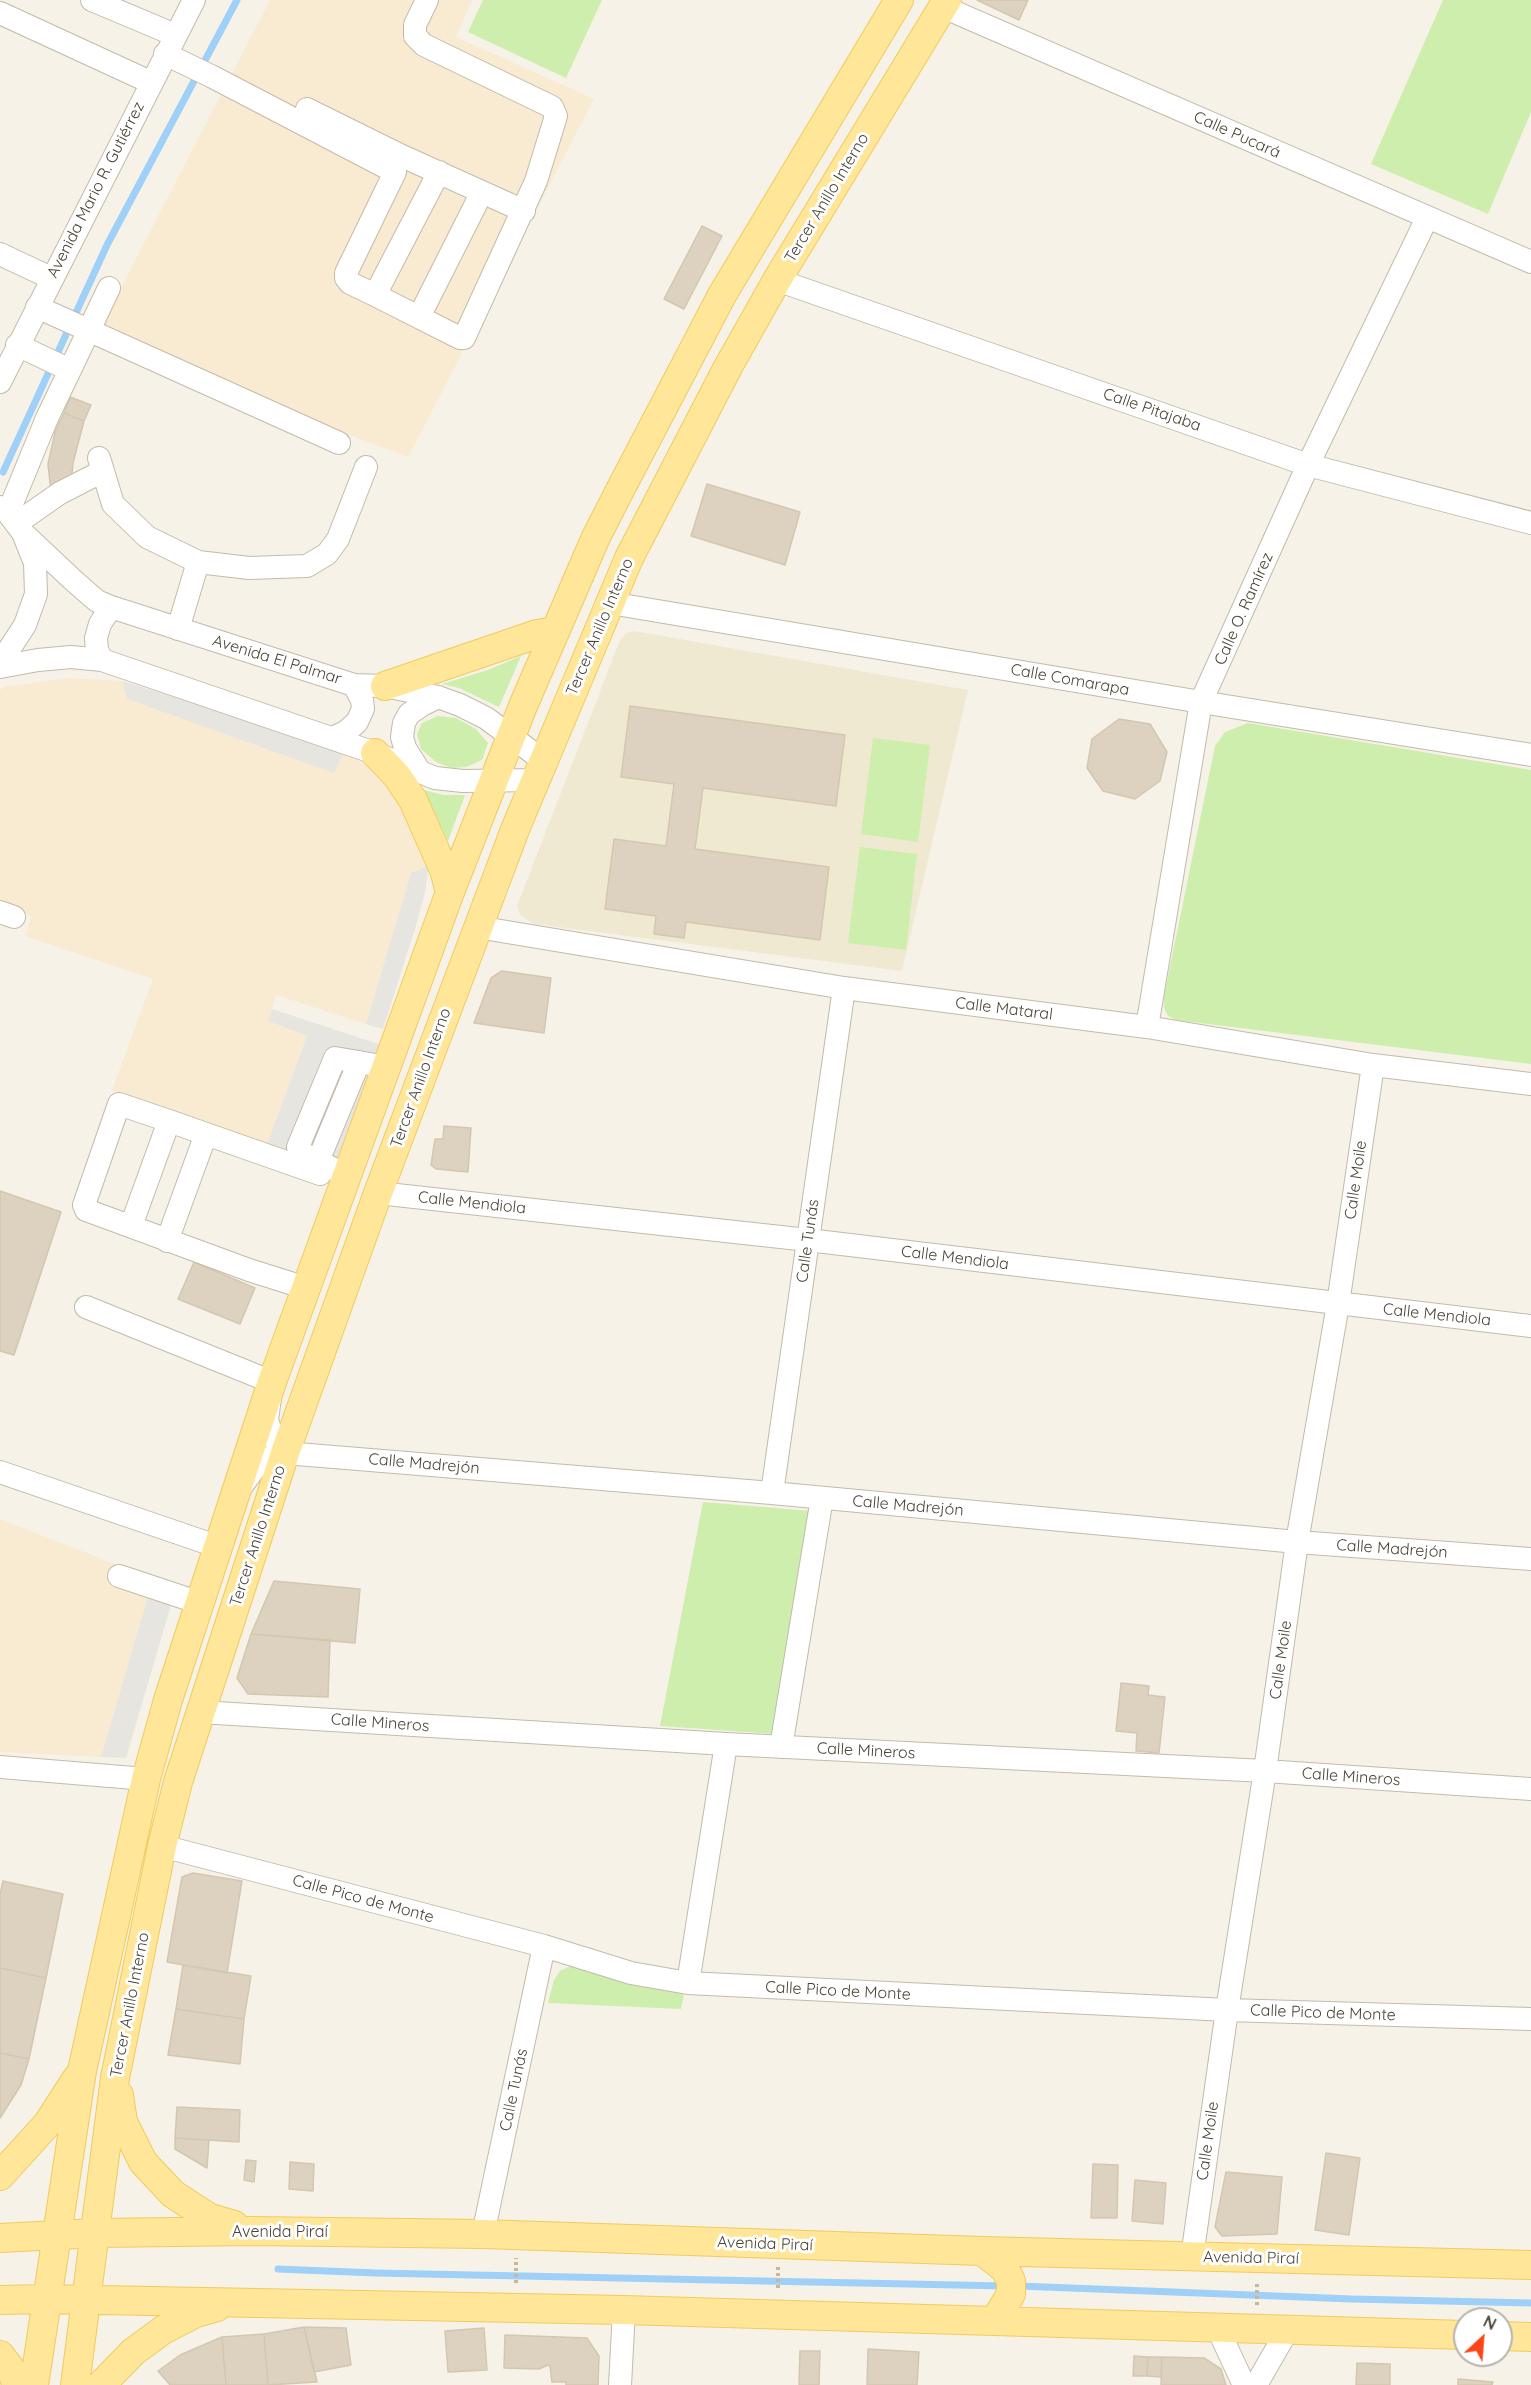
<!DOCTYPE html>
<html>
<head>
<meta charset="utf-8">
<style>
	body { margin:0 }
	#map { position:relative; width:1531px; height:2385px; overflow:hidden; background:#f6f2e8; font-family:Quicksand,sans-serif }
	canvas { display:block }
	.north { position:absolute; left:1453px; top:2307px; width:60px; height:60px; box-sizing:border-box; background:#fff; border:2px solid #b7b4af; border-radius:50%; rotate:26deg; font-size:16px; font-weight:700; line-height:24px; text-align:center; color:#4a4336 }
	.north::after { content:''; display:block; margin:auto; width:21px; height:27px; background:#ff4416; clip-path:polygon(50% 0,100% 100%,50% 72%,0 100%) }
</style>
</head>
<body>
<div id="map">
<canvas width="1531" height="2385"></canvas>
<div class="north">N</div>
</div>
<script>
const c = document.querySelector('canvas').getContext('2d');
c.lineJoin = 'round';
function fillPath(path, color) { c.fillStyle = color; c.fill(path, 'evenodd'); }
const shape = rows => new Path2D(rows.map(r => 'M' + r).join(''));
function strokePath(path, color, width, dash) { c.strokeStyle = color; c.lineWidth = width; c.lineCap = dash ? 'butt' : 'round'; c.setLineDash(dash || []); c.stroke(path); }
function drawText(font, color, halo, rows, align = 'center') {
  c.font = font + ' Quicksand,sans-serif'; c.lineWidth = 6; c.setLineDash([]); c.textBaseline = 'middle'; c.strokeStyle = halo; c.fillStyle = color; for (const [text, x, y, turn = 0] of rows) {
    c.save(); c.translate(x, y); c.rotate((+turn || 0) * Math.PI / 180); c.textAlign = isNaN(turn) ? turn : align; if (halo) c.strokeText(text, 0, 0); c.fillText(text, 0, 0); c.restore();
  }
}
const commercial = shape([
	[270,0,472,0,456,37,594,99,408,457,95,338],
	[68,678,122,681,127,699,334,772,343,754,374,768,408,812,429,865,411,873,366,1024,276,995,268,1021,307,1036,266,1147,112,1090,153,979,26,936,31,916,0,907,0,690,4,687],
	[0,1519,153,1579,101,1757,0,1752]
]);
const education = shape([
	[634,631,968,690,902,971,534,924,520,915,517,906,620,640,626,633]
]);
const green = shape([
	[483,0,602,0,566,78,468,32],
	[1443,0,1531,0,1531,112,1488,214,1371,164],
	[521,656,499,707,459,688,442,684,488,670],
	[438,716,456,718,476,729,488,743,482,760,466,767,451,768,436,762,421,749,417,734,422,723],
	[1248,723,1531,770,1531,1064,1176,1020,1168,1016,1164,1008,1164,996,1215,746,1225,732],
	[873,738,930,745,918,842,861,834],
	[424,790,443,795,465,795,448,841],
	[860,847,917,854,906,950,848,943],
	[703,1502,812,1511,775,1734,660,1726],
	[583,1965,684,1995,681,2009,548,2003,554,1980,560,1971,571,1966]
]);
const parking = shape([
	[122,681,230,714,343,754,334,773,127,699],
	[429,865,425,892,415,929,383,1029,366,1024,411,873],
	[272,1009,382,1045,338,1172,266,1147,307,1036,268,1021],
	[153,1579,176,1588,126,1758,101,1757]
]);
const stream = shape([
	[3,472,107,245,237,0],
	[278,2269,376,2273,1005,2286],
	[1019,2286,1352,2299,1531,2303]
]);
const building = shape([
	[977,0,1028,0,1019,20,977,0],
	[702,226,722,236,684,309,664,299,702,226],
	[70,397,91,405,84,421,64,413,70,397],
	[64,413,84,421,73,463,71,483,51,493,48,464,55,432,64,413],
	[707,484,800,512,785,565,691,536,707,484],
	[630,706,845,735,836,806,703,788,695,849,829,867,820,940,686,922,684,938,654,934,656,916,605,909,614,839,666,846,674,784,621,777,630,706],
	[1119,719,1150,724,1167,752,1160,781,1135,799,1103,791,1087,768,1092,739,1119,719],
	[502,971,551,978,544,1033,474,1023,491,978,502,971],
	[444,1126,471,1128,468,1172,436,1169,431,1165,435,1139,443,1139,444,1126],
	[0,1191,61,1212,14,1355,0,1351,0,1191],
	[194,1262,255,1288,240,1324,178,1299,194,1262],
	[274,1581,360,1589,355,1643,251,1634,274,1581],
	[251,1634,330,1640,328,1697,248,1694,237,1678,251,1634],
	[1121,1683,1149,1686,1148,1695,1165,1697,1159,1753,1136,1751,1137,1733,1116,1731,1121,1683],
	[193,1873,242,1881,227,1973,167,1962,182,1877,193,1873],
	[3,1881,63,1894,46,1978,0,1968,0,1894,3,1881],
	[183,1965,251,1976,244,2019,176,2009,183,1965],
	[0,1968,46,1978,29,2059,0,2053,0,1968],
	[176,2009,244,2019,240,2064,168,2055,176,2009],
	[0,2053,29,2059,21,2085,0,2118,0,2053],
	[177,2107,240,2110,239,2142,175,2138,177,2107],
	[175,2138,209,2140,207,2168,175,2149,175,2138],
	[1326,2153,1360,2158,1349,2235,1315,2230,1326,2153],
	[246,2160,256,2161,254,2182,244,2180,246,2160],
	[290,2162,314,2164,313,2191,289,2189,290,2162],
	[1093,2164,1118,2165,1117,2218,1091,2218,1093,2164],
	[1226,2172,1282,2177,1277,2234,1222,2236,1215,2227,1226,2172],
	[1135,2180,1166,2183,1163,2224,1132,2221,1135,2180],
	[304,2327,346,2328,351,2365,314,2372,304,2327],
	[304,2327,317,2382,268,2385,264,2334,304,2327],
	[484,2328,487,2370,448,2372,445,2331,484,2328],
	[264,2334,268,2385,226,2385,222,2337,264,2334],
	[505,2335,587,2338,599,2356,598,2385,566,2385,566,2382,552,2382,550,2366,548,2365,539,2369,504,2368,505,2335],
	[222,2337,226,2385,170,2385,158,2371,180,2355,222,2337],
	[868,2349,919,2352,917,2385,867,2385,868,2349],
	[800,2351,820,2351,819,2385,799,2385,800,2351],
	[1134,2356,1148,2357,1147,2376,1133,2376,1134,2356],
	[1148,2357,1162,2357,1161,2377,1147,2376,1148,2357],
	[1162,2357,1204,2358,1221,2369,1226,2385,1161,2385,1162,2357],
	[1357,2363,1390,2364,1390,2385,1356,2385,1357,2363],
	[1458,2379,1493,2382,1492,2385,1458,2385,1458,2379]
]);
const path = shape([
	[778,2267,778,2290],
	[516,2283,516,2258],
	[1257,2305,1257,2283]
]);
const minor = shape([
	[92,0,175,35],
	[943,7,1531,262],
	[0,13,150,82],
	[165,54,211,76,395,172,346,273,346,278,350,283,375,295,460,338,464,338,536,181,556,116,552,107,424,45,415,36,415,25,427,0],
	[307,109,402,156,524,211],
	[0,254,51,278],
	[777,280,1308,465,1531,523],
	[375,295,439,172],
	[37,307,339,443],
	[419,317,482,192],
	[17,345,70,370,109,288],
	[0,382,194,0],
	[99,458,113,504,147,537,198,562,249,568,307,566,327,554,338,539,366,467],
	[0,507,8,513,23,533,35,563,36,594,25,625,8,651,0,657],
	[8,513,47,418,70,370],
	[17,523,60,493,103,471],
	[23,533,74,581,97,601,111,607,354,685,385,686,438,697,460,705,486,718,544,761],
	[610,603,1201,702,1531,755],
	[178,629,198,562],
	[102,660,97,650,96,638,100,624,111,607],
	[0,667,38,660,71,657,102,660,375,753,435,778,463,781,536,780],
	[333,738,347,731,357,722,363,709,362,700,354,685],
	[420,772,405,748,402,737,404,723,409,714,422,705,438,697],
	[0,912,14,917],
	[477,927,844,988,1147,1027,1373,1065,1531,1084],
	[1147,1027,1201,702,1308,465,1427,218],
	[169,1121,320,1174],
	[318,1161,359,1062],
	[348,1176,300,1152,298,1147,335,1058,387,1067],
	[378,1193,808,1240,1531,1326],
	[131,1226,169,1121,119,1104,84,1205,86,1210,249,1270,306,1288],
	[167,1241,206,1134],
	[86,1307,272,1382,267,1420,273,1438,285,1453],
	[0,1472,219,1547],
	[240,1488,255,1468,269,1458,285,1453,772,1493,1297,1542,1531,1559],
	[772,1493,844,988],
	[119,1576,200,1603],
	[200,1712,726,1744,1265,1771,1531,1789],
	[781,1747,822,1498],
	[0,1767,146,1779],
	[162,1846,544,1946,631,1973,688,1983,1227,2010,1531,2019],
	[688,1983,726,1744],
	[483,2234,544,1946],
	[1192,2257,1227,2010,1265,1771,1297,1542,1338,1304,1373,1065],
	[1217,2327,1244,2385],
	[620,2385,624,2310],
	[1256,2385,1287,2331]
]);
const major = shape([
	[385,686,537,634,555,631],
	[375,753,397,776,413,800,444,870,450,892],
	[119,2095,123,2122,143,2162,173,2194,210,2218,234,2225],
	[0,2176,48,2123,77,2078],
	[0,2238,96,2233,253,2231,483,2234,982,2251,1531,2265],
	[982,2251,1005,2269,1011,2281,1011,2294,995,2320],
	[0,2300,47,2299,624,2310,1465,2335],
	[1501,2336,1531,2337],
	[0,2355,10,2368,17,2385],
	[34,2385,82,2071,146,1779,168,1700,272,1382,450,892,523,706,596,537,619,492,722,295,899,0],
	[75,2385,115,2078,162,1846,178,1782,285,1453,378,1193,516,827,629,558,728,367,777,280,947,0],
	[101,2385,133,2352,163,2330,196,2313,217,2307]
]);
const streetNames = [
	["Calle Pucará",1237,135,24],
	["Avenida Mario R. Gutiérrez",96,190,-63],
	["Tercer Anillo Interno",827,198,-59],
	["Calle Pitajaba",1152,410,19],
	["Calle O. Ramírez",1244,609,-66],
	["Tercer Anillo Interno",600,627,-67],
	["Avenida El Palmar",277,660,17],
	["Calle Comarapa",1070,680,10],
	["Calle Mataral",1004,1009,7],
	["Tercer Anillo Interno",421,1078,-70],
	["Calle Moile",1356,1180,-82],
	["Calle Mendiola",472,1203,6],
	["Calle Tunás",808,1241,-82],
	["Calle Mendiola",955,1258,7],
	["Calle Mendiola",1437,1315,6],
	["Calle Madrejón",424,1464,5],
	["Calle Madrejón",908,1506,5],
	["Tercer Anillo Interno",258,1536,-72],
	["Calle Madrejón",1392,1549,4],
	["Calle Moile",1281,1660,-82],
	["Calle Mineros",380,1723,4],
	["Calle Mineros",866,1751,3],
	["Calle Mineros",1351,1777,4],
	["Calle Pico de Monte",363,1899,15],
	["Calle Pico de Monte",838,1991,3],
	["Tercer Anillo Interno",130,2005,-79],
	["Calle Pico de Monte",1323,2013,2],
	["Calle Tunás",514,2090,-78],
	["Calle Moile",1208,2141,-82],
	["Avenida Piraí",280,2232],
	["Avenida Piraí",765,2244,2],
	["Avenida Piraí",1251,2258,1]
];
fillPath(commercial, '#f9ead2');
fillPath(education, '#f0e9d1');
fillPath(green, '#ceeead');
fillPath(parking, '#e7e5e0');
strokePath(stream, '#9fd0f8', 7);
fillPath(building, '#dcd2bf');
strokePath(building, '#d4c7af', 1.5);
strokePath(minor, '#c3bbaa', 24);
strokePath(major, '#f1cb5c', 30);
strokePath(path, '#c6b899', 4, [3, 3]);
strokePath(minor, '#fff', 22);
strokePath(major, '#ffe698', 28);
drawText('16px', '#4a4336', '#fff', streetNames);
</script>
</body>
</html>
